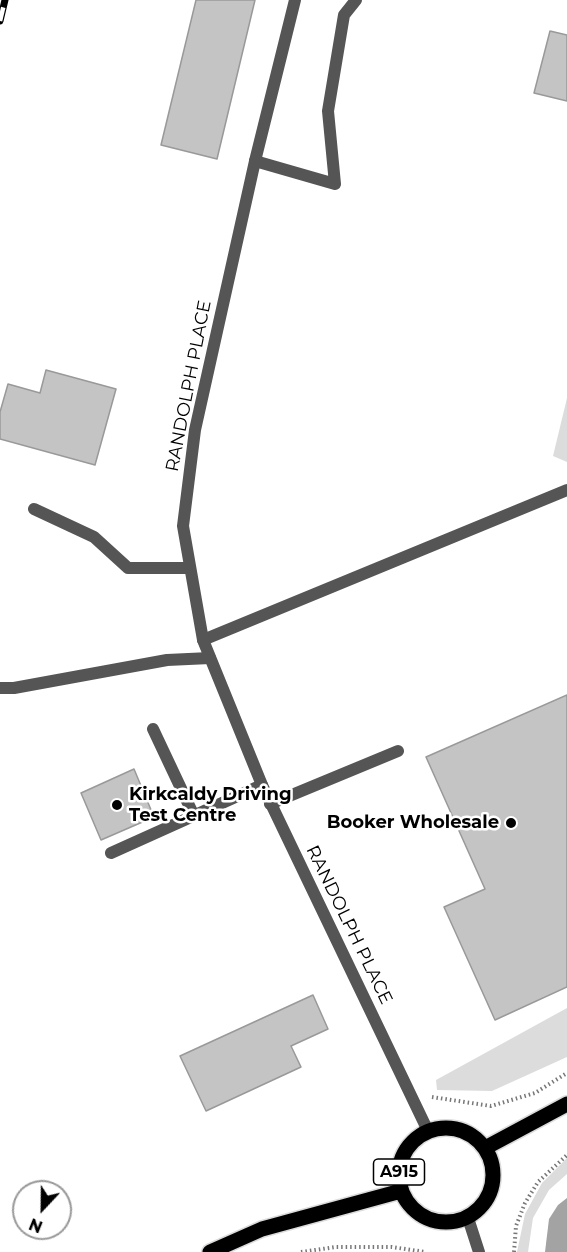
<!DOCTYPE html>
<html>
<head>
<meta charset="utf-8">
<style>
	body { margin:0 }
	#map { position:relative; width:567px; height:1252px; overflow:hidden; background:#fff; font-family:Montserrat,sans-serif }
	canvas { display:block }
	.north { position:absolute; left:12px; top:1180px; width:60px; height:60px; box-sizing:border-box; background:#fff; border:2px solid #999; border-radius:50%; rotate:202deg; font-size:16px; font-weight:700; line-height:24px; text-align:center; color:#000 }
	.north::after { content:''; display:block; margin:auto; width:21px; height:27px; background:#000; clip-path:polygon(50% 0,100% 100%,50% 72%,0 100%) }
</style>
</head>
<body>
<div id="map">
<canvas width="567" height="1252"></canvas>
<div class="north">N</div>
</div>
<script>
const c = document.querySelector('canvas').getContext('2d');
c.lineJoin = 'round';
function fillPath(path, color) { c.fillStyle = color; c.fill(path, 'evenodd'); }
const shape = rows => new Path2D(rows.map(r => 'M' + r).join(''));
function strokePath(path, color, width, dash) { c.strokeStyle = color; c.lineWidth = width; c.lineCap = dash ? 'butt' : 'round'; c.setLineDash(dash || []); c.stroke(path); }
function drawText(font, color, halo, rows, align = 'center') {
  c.font = font + ' Montserrat,sans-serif'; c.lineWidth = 5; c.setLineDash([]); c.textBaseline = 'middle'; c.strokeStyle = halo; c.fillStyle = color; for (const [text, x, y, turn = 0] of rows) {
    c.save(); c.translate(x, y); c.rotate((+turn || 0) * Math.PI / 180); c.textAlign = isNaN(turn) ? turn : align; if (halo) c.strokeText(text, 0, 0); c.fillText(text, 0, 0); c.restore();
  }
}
const green = shape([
	[567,398,567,462,553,456],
	[567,1008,567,1057,492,1091,437,1090,436,1080],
	[567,1158,567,1174,549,1190,533,1218,528,1252,517,1252,525,1214,542,1183]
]);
const water = shape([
	[567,1198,567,1252,545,1252,549,1219,558,1205]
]);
const building = shape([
	[196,0,255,0,217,159,161,145,196,0],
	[550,31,567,35,567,101,534,93,550,31],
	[46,370,116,389,95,465,0,439,0,412,8,384,40,393,46,370],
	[567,695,567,987,495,1020,444,907,485,889,426,757,567,695],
	[134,769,154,817,101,840,81,793,134,769],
	[313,995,328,1029,291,1046,301,1067,206,1111,180,1056,313,995]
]);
const path = shape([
	[432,1097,491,1106,535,1093,567,1073],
	[301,1252,336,1247,392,1247,425,1252],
	[514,1252,516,1226,525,1203,538,1182,567,1155]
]);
const service = shape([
	[255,161,335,184,328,111,344,15,356,0],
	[34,509,94,537,128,568,190,568],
	[203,640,567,490],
	[0,688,14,688,167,660,210,658],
	[153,729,194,816],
	[270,804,398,751],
	[111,853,262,785]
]);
const minor = shape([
	[295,0,255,161,195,430,183,526,203,640,262,785,428,1131],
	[468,1218,479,1252]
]);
const primary = shape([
	'399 1175a47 47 0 1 1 94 0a47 47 0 1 1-94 0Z',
	[485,1148,567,1104],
	[210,1252,262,1229,401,1191]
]);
const rail = shape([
	[0,21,5,0]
]);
const markers = [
	[117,805,6,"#000"],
	[511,823,6,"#000"]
];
const shields = [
	[399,1172,51]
];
const shieldNames = [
	["A915",399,1172]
];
const streetNames = [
	["RANDOLPH PLACE",189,386,-79],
	["RANDOLPH PLACE",349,925,64]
];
const poiNames = [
	["Kirkcaldy Driving",129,795],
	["Test Centre",129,816],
	["Booker Wholesale",499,823,"right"]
];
fillPath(green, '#dcdcdc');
fillPath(water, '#a3a3a3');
fillPath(building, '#c4c4c4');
strokePath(building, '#999', 1.5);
strokePath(primary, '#dbdbdb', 18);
strokePath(path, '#777', 4, [1.5, 3]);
strokePath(service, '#555', 12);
strokePath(minor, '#555', 12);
strokePath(primary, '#000', 15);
strokePath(rail, '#000', 7);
strokePath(rail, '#fff', 4.5, [14]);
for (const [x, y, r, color] of markers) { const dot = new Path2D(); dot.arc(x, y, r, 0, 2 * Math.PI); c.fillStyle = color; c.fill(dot); strokePath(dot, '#fff', 2); }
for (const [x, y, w] of shields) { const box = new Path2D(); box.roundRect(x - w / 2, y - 13, w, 26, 4.5); c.fillStyle = '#fff'; c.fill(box); strokePath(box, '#000', 1.5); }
drawText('bold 16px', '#000', null, shieldNames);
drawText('18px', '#000', '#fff', streetNames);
drawText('bold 18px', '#000', '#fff', poiNames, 'left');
</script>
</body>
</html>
